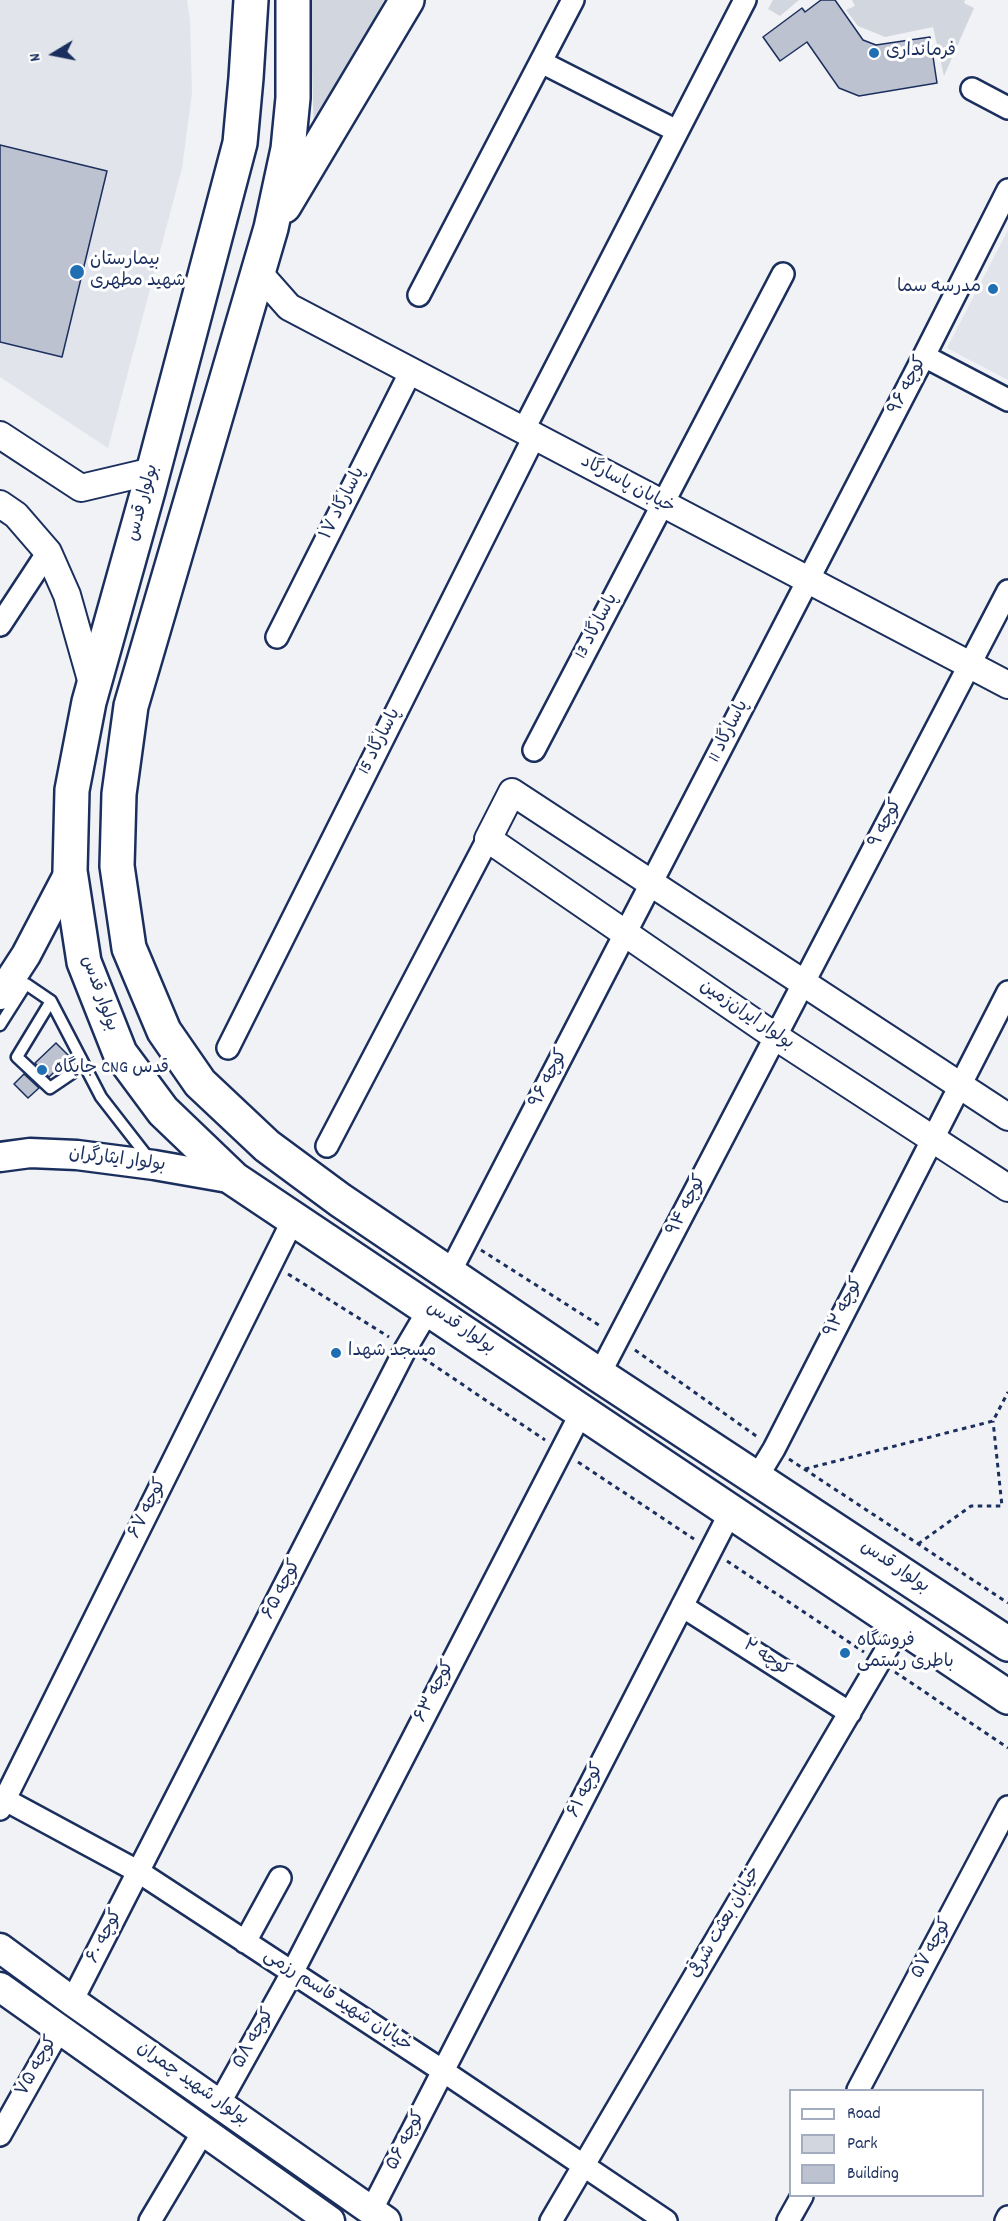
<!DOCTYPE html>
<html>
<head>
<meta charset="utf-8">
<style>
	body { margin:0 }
	#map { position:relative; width:1008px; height:2221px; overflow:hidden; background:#f1f2f5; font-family:Dekko,sans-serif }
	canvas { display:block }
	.legend { position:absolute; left:789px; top:2089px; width:195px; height:108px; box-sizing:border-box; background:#fff; border:2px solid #a4acbf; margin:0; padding:8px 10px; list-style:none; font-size:18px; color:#1b2f5e }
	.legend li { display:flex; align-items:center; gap:12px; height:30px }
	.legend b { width:30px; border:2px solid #a4acbf }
	.north { position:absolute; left:24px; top:24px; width:60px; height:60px; -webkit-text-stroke:4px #fff; paint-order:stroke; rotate:260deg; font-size:16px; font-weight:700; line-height:24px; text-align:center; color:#1b2f5e }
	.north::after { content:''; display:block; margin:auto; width:21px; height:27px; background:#1b2f5e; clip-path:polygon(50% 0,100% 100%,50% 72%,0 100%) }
</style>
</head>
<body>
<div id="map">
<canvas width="1008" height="2221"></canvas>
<ul class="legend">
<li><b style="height:8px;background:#fff"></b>Road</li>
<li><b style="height:16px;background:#d2d6df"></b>Park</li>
<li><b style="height:16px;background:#bcc2d0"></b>Building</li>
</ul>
<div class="north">N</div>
</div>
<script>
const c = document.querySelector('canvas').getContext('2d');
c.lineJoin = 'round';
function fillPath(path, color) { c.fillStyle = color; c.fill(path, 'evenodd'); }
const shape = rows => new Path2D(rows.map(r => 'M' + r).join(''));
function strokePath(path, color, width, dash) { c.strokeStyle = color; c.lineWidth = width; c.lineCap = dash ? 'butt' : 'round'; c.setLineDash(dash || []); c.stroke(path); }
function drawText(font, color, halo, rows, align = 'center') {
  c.font = font + ' Dekko,"Playpen Sans Arabic",sans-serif'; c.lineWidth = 6; c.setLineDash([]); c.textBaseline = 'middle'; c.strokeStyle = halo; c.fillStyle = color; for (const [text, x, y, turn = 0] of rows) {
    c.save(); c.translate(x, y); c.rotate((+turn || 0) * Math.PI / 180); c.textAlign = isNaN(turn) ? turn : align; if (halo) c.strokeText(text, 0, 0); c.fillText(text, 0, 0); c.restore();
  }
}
const built = shape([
	[0,0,187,0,190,20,192,93,182,168,108,448,0,377],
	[1008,230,1008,380,947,348]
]);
const green = shape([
	[310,0,384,0,314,133],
	[773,0,799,0,780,16,768,9],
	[852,0,965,0,964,3,974,8,944,76,933,27,885,37,858,26,846,10,855,6]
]);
const building = shape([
	[821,0,835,0,863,40,876,45,930,37,937,83,859,96,839,88,807,42,780,61,763,37,802,8,805,12,821,0],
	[0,145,107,171,62,357,0,342,0,145],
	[56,1043,70,1057,49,1077,35,1063,56,1043],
	[24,1074,39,1088,28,1098,14,1084,24,1074]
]);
const path = shape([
	[481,1250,602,1327],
	[288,1274,389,1337],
	[635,1350,759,1438],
	[423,1358,545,1440],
	[789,1459,1008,1603],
	[578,1462,694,1539],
	[805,1469,993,1421,1008,1392],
	[918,1544,971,1506,1002,1506,993,1421],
	[727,1561,864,1652],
	[895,1672,1008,1748]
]);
const service = shape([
	[51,1001,17,1057,50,1088,84,1065],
	[0,1025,26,984,51,1001,101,1097,150,1160]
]);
const minor = shape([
	[541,62,677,131],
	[972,89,1008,108],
	[419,295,573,0],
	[924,356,1008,400],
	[524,429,745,0],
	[0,625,48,552],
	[277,637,411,371],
	[534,750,783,274],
	[228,1048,534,437],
	[327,1146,488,839],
	[449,1274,924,356,1008,190],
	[599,1375,1008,591],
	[757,1477,774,1449,1008,992],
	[682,1606,850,1713],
	[0,1797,139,1872,443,2071,666,2221],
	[0,1809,294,1218],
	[245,1942,280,1878],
	[72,2001,406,1348,429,1309],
	[858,2090,1008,1807],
	[219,2104,292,1973,582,1411],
	[0,2135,59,2030],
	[371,2211,731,1511],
	[150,2221,203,2132],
	[551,2221,901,1625],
	[788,2221,802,2196],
	[1006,2221,1008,2217]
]);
const tertiary = shape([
	[258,272,289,307,1008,685],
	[0,435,81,488,153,471],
	[0,504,16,515,48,552,67,595,93,687],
	[1008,1117,512,792,488,839,776,1037,1008,1188]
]);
const secondary = shape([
	[0,995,26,955,70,871],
	[0,1157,30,1153,77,1155,154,1165,234,1179],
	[0,1948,72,2001,386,2221],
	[0,1987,330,2221]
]);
const primary = shape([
	[251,0,246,78,240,143,148,491,89,702,72,790,70,871,84,962,120,1053,163,1111,234,1179,1008,1697],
	[293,0,293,98,288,149,271,228,131,706,119,794,117,866,129,948,164,1031,200,1083,267,1146,340,1200,599,1375,1008,1644],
	[284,206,407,0]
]);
const markers = [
	[874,53,6,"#1f6fb2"],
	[77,272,8,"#1f6fb2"],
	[993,289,6,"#1f6fb2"],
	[42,1070,6,"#1f6fb2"],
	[336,1353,6,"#1f6fb2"],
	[845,1653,6,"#1f6fb2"]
];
const poiNames = [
	["فرمانداری",886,53],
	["بیمارستان",90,262],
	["شهید مطهری",90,283],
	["مدرسه سما",981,289,"right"],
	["جایگاه CNG قدس",54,1070],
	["مسجد شهدا",348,1353],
	["فروشگاه",857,1643],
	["باطری رستمی",857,1664]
];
const streetNames = [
	["کوچه ۹۶",909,386,-63],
	["خیابان پاسارگاد",627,486,28],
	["بولوار قدس",144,503,-75],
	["پاسارگاد ۱۷",344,504,-63],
	["پاسارگاد 13",598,627,-62],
	["پاسارگاد 11",730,732,-63],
	["پاسارگاد 15",381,742,-63],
	["کوچه ۹",887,824,-63],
	["بولوار قدس",98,994,70],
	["بولوار ایران‌زمین",746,1016,34],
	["کوچه ۹۶",550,1079,-63],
	["بولوار ایثارگران",117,1161,7],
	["کوچه ۹۴",688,1206,-63],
	["کوچه ۹۲",845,1308,-63],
	["بولوار قدس",460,1329,34],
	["کوچه ۶۷",149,1509,-64],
	["بولوار قدس",894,1568,34],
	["کوچه ۶۵",283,1590,-63],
	["کوچه ۲",766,1659,33],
	["کوچه ۶۳",436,1692,-63],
	["کوچه ۶۱",587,1791,-63],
	["خیابان بعثت شرقی",726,1923,-60],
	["کوچه ۶۰",106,1937,-63],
	["کوچه ۵۷",933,1949,-62],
	["خیابان شهید قاسم رزمی",337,2002,33],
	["کوچه ۵۸",255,2039,-61],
	["کوچه ۷۵",38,2067,-61],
	["بولوار شهید چمران",192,2085,35],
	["کوچه ۵۶",407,2141,-63]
];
fillPath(built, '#e1e4ea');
fillPath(green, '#d2d6df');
fillPath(building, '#bcc2d0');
strokePath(building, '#1b2f5e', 1.5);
strokePath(service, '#1b2f5e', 15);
strokePath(minor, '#1b2f5e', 26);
strokePath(tertiary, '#1b2f5e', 30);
strokePath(secondary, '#1b2f5e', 33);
strokePath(primary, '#1b2f5e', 38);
strokePath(path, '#1b2f5e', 3, [4.5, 4.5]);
strokePath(service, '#fff', 10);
strokePath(minor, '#fff', 21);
strokePath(tertiary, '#fff', 26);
strokePath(secondary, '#fff', 28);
strokePath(primary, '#fff', 33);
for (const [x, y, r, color] of markers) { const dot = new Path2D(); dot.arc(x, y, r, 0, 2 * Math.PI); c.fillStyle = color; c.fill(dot); strokePath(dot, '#fff', 2); }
drawText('18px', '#1b2f5e', '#fff', poiNames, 'left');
drawText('18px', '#1b2f5e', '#fff', streetNames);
</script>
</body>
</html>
